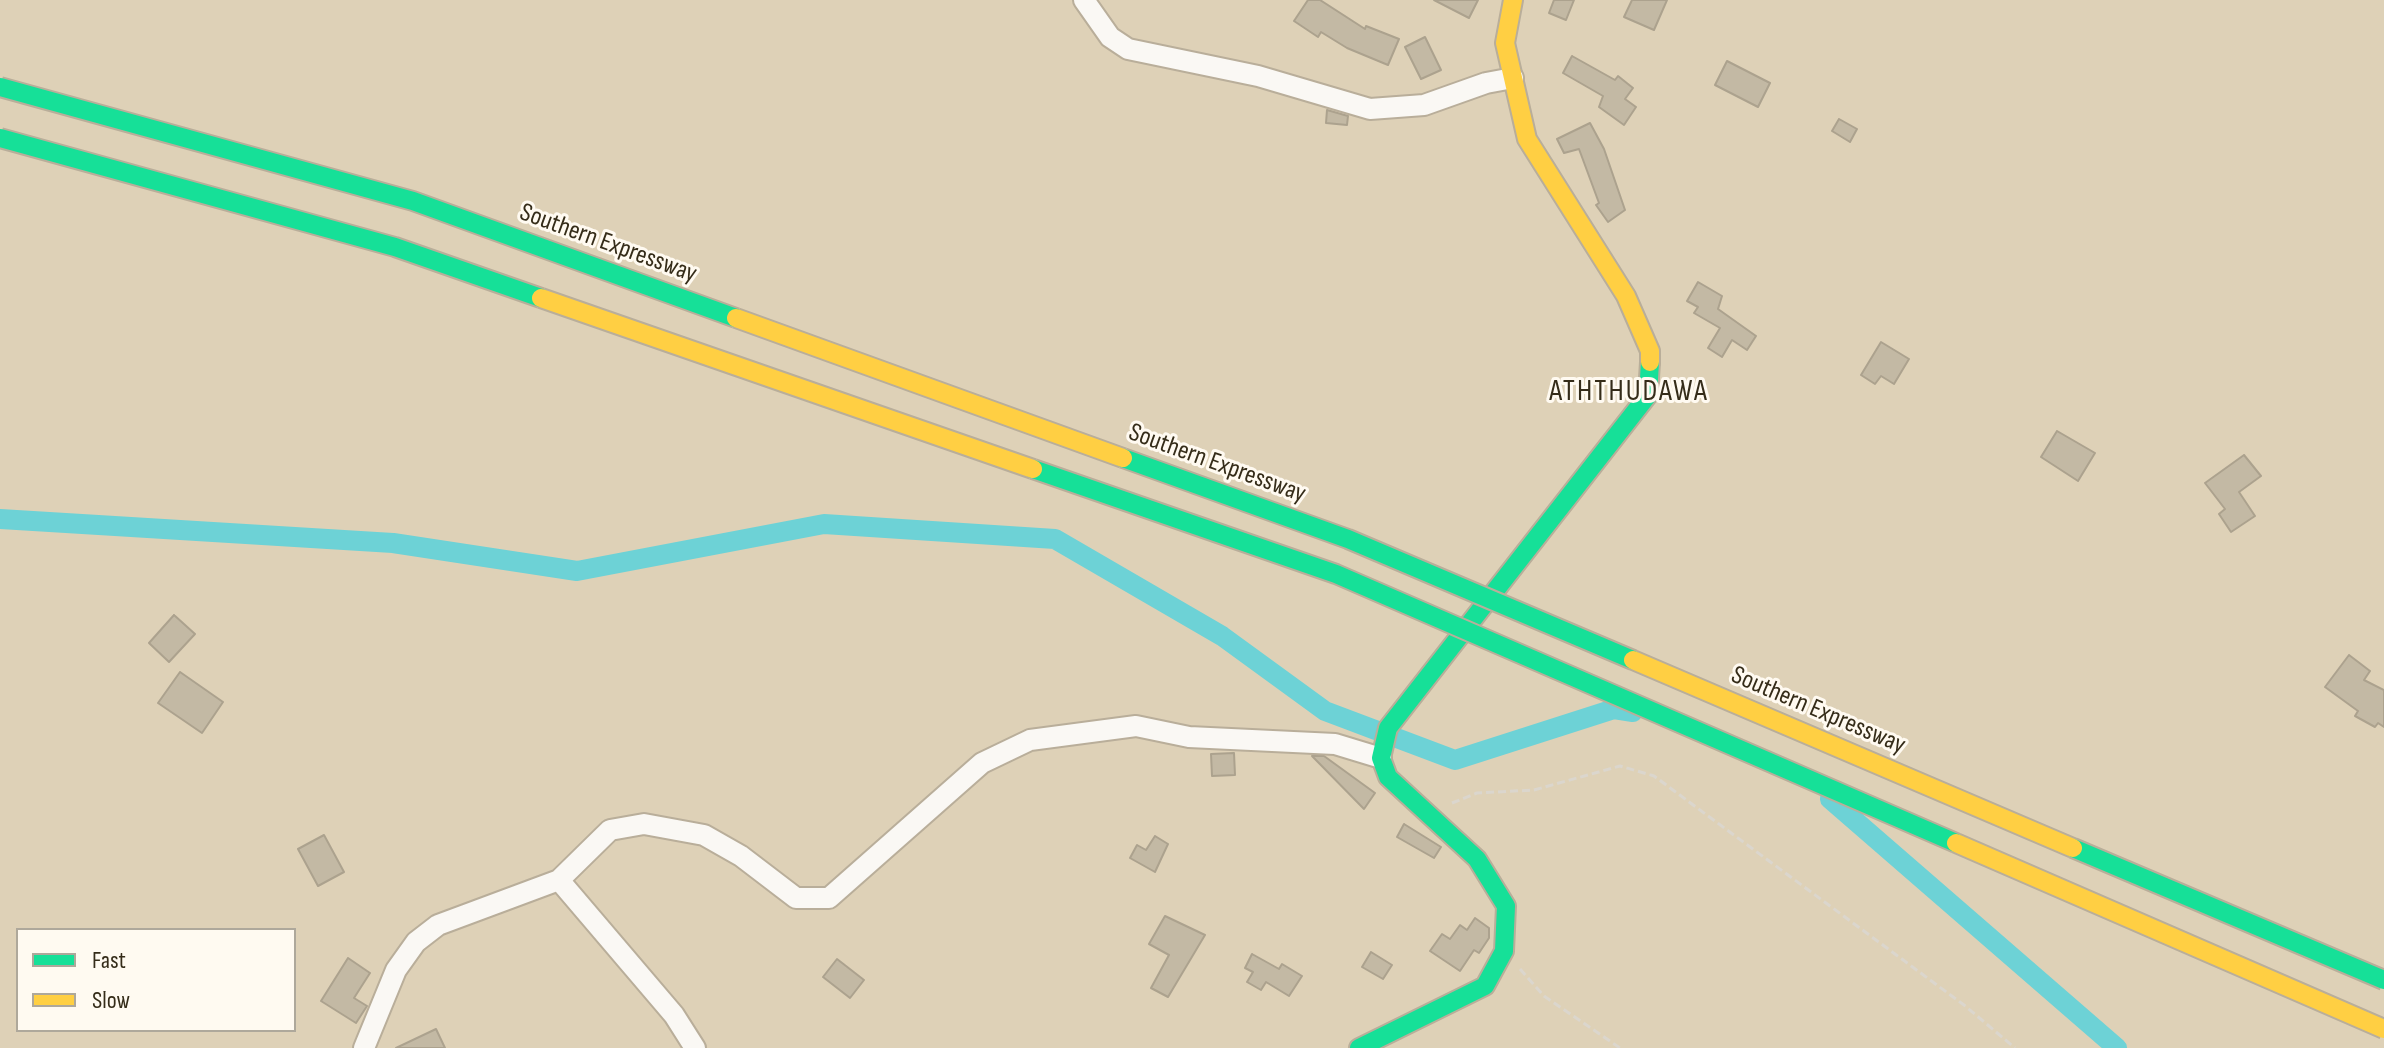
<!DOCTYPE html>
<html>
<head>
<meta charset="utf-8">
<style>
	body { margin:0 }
	#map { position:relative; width:2384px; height:1048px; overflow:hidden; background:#ded1b7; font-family:"Sofia Sans Condensed",sans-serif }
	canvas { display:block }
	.legend { position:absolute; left:16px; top:928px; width:280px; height:104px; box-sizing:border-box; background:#fffaf1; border:2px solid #aea89b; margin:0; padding:10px 14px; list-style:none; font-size:24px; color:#352c19 }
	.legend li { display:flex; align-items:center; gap:16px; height:40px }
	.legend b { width:40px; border:2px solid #aea89b }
</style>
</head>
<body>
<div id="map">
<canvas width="2384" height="1048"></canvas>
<ul class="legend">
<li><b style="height:10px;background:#16e098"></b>Fast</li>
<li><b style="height:10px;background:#ffcf43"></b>Slow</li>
</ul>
</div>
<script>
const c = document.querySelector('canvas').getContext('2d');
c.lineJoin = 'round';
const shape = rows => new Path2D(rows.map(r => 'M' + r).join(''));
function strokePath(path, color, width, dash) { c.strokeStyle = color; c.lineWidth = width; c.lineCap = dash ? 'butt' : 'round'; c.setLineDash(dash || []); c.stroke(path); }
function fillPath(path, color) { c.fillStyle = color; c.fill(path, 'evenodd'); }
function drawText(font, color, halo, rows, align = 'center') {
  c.font = font + ' "Sofia Sans Condensed",sans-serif'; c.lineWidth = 6; c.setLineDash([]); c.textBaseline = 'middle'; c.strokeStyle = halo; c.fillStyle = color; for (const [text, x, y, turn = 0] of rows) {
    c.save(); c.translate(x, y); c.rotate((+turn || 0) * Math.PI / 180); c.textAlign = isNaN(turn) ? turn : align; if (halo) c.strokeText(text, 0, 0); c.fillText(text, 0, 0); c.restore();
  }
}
const canal = shape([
	[0,519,393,543,577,571,824,524,1055,539,1222,636,1325,711,1455,760,1614,709,1633,712],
	[1830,799,2117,1048]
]);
const building = shape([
	[1308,0,1320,0,1365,29,1366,26,1399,39,1388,65,1347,48,1321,32,1318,37,1294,21,1308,0],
	[1434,0,1478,0,1469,18,1434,0],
	[1554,0,1574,0,1566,20,1549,13,1554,0],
	[1632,0,1667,0,1654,30,1624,17,1632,0],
	[1425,37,1441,70,1421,79,1405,47,1425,37],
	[1572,56,1615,80,1618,76,1633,88,1625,99,1636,107,1624,125,1599,107,1603,96,1563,73,1572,56],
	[1727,61,1770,83,1758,107,1715,85,1727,61],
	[1327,110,1348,116,1347,125,1326,123,1327,110],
	[1839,119,1857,129,1850,142,1832,131,1839,119],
	[1590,123,1604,149,1625,210,1608,222,1596,205,1599,203,1579,149,1564,153,1557,139,1590,123],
	[1698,282,1722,296,1718,309,1756,336,1747,350,1732,340,1722,357,1708,348,1720,328,1694,313,1698,307,1687,301,1698,282],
	[1881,342,1909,359,1894,384,1881,376,1875,384,1861,375,1881,342],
	[2057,431,2095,453,2078,481,2041,457,2057,431],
	[2244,455,2261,476,2239,492,2255,516,2231,532,2219,514,2225,509,2205,483,2244,455],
	[174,615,195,634,169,662,149,643,174,615],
	[2349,655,2370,671,2364,680,2384,690,2384,727,2378,723,2375,727,2355,716,2358,711,2325,687,2349,655],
	[180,672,223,702,202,733,158,703,180,672],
	[1234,753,1235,775,1212,776,1211,754,1234,753],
	[1312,756,1324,756,1375,793,1364,809,1312,756],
	[1404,824,1441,847,1434,858,1397,837,1404,824],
	[324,835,344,872,318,886,298,849,324,835],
	[1155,836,1168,844,1155,872,1130,858,1137,845,1146,850,1155,836],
	[1165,916,1205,935,1168,997,1151,988,1169,955,1149,944,1165,916],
	[1475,918,1489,928,1489,938,1479,953,1474,950,1460,971,1430,951,1442,934,1450,939,1460,925,1467,930,1475,918],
	[1371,952,1392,965,1383,979,1362,967,1371,952],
	[1252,954,1279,969,1282,964,1302,976,1289,996,1266,982,1261,990,1247,982,1253,972,1245,968,1252,954],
	[348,958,370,973,354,998,367,1006,356,1023,321,1001,348,958],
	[837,959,864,980,850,998,823,977,837,959],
	[436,1029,445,1048,396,1048,436,1029]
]);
const path = shape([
	[1452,803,1477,793,1534,790,1620,766,1654,776,1964,1005,2015,1048],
	[1520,969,1544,996,1620,1048]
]);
const street = shape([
	[1084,0,1110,37,1128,49,1258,76,1370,109,1424,105,1486,83,1513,78],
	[559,880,674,1015,695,1048],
	[364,1048,396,970,416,942,438,925,559,880,610,830,644,824,704,835,741,856,796,898,829,898,982,763,1030,740,1136,726,1189,737,1335,744,1381,758]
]);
const fast = shape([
	[1359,1048,1485,986,1504,951,1506,906,1477,859,1388,777,1381,758,1388,728,1648,395,1650,362]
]);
const slow = shape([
	[1513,0,1505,43,1527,139,1626,296,1650,351,1650,362]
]);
const fastBridge = shape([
	[0,87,413,201,736,318],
	[0,138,395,247,541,298],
	[1123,458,1348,539,1633,660],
	[1033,469,1336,574,1956,843],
	[2073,848,2384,980]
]);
const slowBridge = shape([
	[541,298,1033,469],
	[736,318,1123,458],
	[1633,660,2073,848],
	[1956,843,2384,1029]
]);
const streetNames = [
	["Southern Expressway",608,244,20],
	["Southern Expressway",1217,464,20],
	["Southern Expressway",1818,711,23]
];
const quarterNames = [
	["ATHTHUDAWA",1629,392]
];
strokePath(canal, '#6dd2d6', 20);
fillPath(building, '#c3b9a4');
strokePath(building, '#aca28e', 2);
strokePath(street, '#b9ae9a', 24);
strokePath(fast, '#b9ae9a', 22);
strokePath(slow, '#b9ae9a', 22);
strokePath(path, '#dbd6cd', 3, [8, 4]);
strokePath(street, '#faf8f4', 20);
strokePath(fast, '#16e098', 18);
strokePath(slow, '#ffcf43', 18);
strokePath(fastBridge, '#b9ae9a', 22, []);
strokePath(slowBridge, '#b9ae9a', 22, []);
strokePath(fastBridge, '#16e098', 18);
strokePath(slowBridge, '#ffcf43', 18);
drawText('26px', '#352c19', '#fffaf1', streetNames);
c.letterSpacing = '2px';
drawText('30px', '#352c19', '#fffaf1', quarterNames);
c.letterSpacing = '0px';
</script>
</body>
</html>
